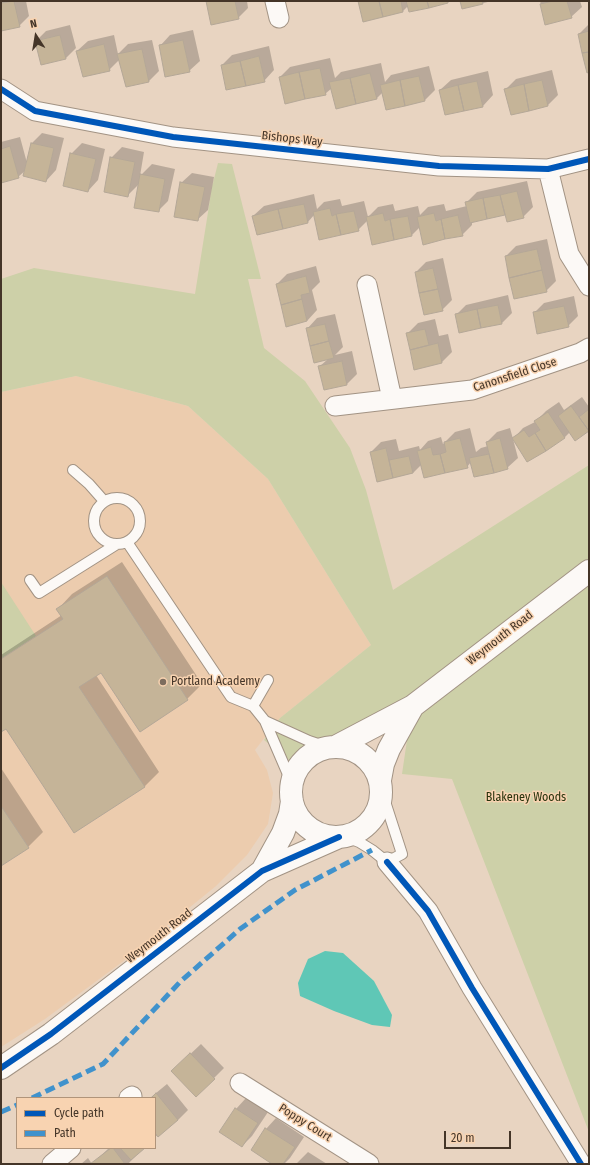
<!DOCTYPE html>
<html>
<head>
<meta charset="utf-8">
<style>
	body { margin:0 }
	#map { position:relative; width:590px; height:1165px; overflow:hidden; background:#e8d4c1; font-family:"Fira Sans Condensed",sans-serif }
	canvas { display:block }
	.frame { position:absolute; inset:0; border:2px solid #443528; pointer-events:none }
	.legend { position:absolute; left:16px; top:1097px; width:140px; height:52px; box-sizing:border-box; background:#f8d3b1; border:1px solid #b0947a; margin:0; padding:5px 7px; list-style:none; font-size:12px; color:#443528 }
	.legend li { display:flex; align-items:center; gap:8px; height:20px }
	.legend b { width:20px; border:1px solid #b0947a }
	.north { position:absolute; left:16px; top:16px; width:40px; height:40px; -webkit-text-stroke:3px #f8d3b1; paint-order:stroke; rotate:348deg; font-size:11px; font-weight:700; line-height:16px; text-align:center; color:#443528 }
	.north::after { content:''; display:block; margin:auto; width:14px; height:18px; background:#443528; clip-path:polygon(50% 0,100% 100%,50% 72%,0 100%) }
	.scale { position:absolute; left:444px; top:1131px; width:67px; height:18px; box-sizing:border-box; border:2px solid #443528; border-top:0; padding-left:5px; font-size:12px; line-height:14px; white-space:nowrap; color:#443528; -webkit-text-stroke:3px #f8d3b1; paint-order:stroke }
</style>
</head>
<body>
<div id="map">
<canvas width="590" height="1165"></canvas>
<div class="frame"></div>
<ul class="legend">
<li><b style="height:5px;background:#0057b8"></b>Cycle path</li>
<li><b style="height:5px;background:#4092cc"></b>Path</li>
</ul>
<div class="north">N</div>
<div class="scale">20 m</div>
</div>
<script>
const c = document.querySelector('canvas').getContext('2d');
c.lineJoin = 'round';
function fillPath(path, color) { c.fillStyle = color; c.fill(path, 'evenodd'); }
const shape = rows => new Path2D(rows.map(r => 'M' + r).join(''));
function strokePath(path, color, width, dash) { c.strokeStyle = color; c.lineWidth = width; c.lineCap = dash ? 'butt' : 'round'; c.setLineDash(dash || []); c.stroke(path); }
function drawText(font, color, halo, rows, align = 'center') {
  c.font = font + ' "Fira Sans Condensed",sans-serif'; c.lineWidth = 3; c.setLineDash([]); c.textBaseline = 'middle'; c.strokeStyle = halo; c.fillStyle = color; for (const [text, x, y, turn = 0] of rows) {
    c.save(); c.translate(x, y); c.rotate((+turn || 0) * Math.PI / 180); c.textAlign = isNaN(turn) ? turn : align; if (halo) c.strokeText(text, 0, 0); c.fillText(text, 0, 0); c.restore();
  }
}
const built = shape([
	[76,376,188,406,268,479,371,645,280,718,255,750,267,770,273,793,268,824,247,855,216,886,125,960,45,1019,1,1047,1,392]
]);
const green = shape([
	[218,163,232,164,261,279,248,279,264,348,305,381,350,448,366,490,393,590,589,465,589,1132,452,779,402,774,412,706,383,720,327,756,306,774,264,740,280,718,371,645,268,479,188,406,76,376,1,392,1,279,34,268,195,294,212,187],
	[1,582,36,636,1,659]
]);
const water = shape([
	[325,951,343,953,374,981,392,1015,390,1027,372,1025,334,1011,300,996,298,983,308,959]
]);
const shadow = shape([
	[1,1,26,1,29,16,19,26,1,30],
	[207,1,247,1,248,8,238,18],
	[359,1,449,1,448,2,408,6,403,11],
	[461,1,492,1,463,8],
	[540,1,580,1,582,7,571,17,546,24],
	[589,24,589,71,579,34],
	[70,25,76,48,66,58,36,41,46,31],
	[193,30,200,61,189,71,160,46,170,35],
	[114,35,118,54,128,44,152,40,159,71,149,81,126,86,119,60,109,70,77,51,88,41],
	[269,46,274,70,264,81,222,65,232,55],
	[330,58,335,78,341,72,381,63,385,82,391,75,429,66,435,90,425,100,383,92,376,99,332,88,325,94,280,77,290,67],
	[552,70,558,95,548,105,511,114,506,89,516,79],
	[488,71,493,95,483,106,440,90,451,80],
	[42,133,64,138,56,170,46,181,26,170,18,177,1,182,1,142,20,137,27,163,32,143],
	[82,143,105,149,98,180,88,191,71,154],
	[122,147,144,152,140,176,152,164,175,169,168,201,158,211,139,184,128,195,111,158],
	[192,173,214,177,208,210,197,220,181,183],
	[527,181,533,207,523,217,506,213,472,221,472,225,462,235,420,227,412,235,368,220,358,230,314,215,308,222,253,216,264,206,314,194,317,209,324,202,340,199,342,206,364,201,368,217,378,207,393,204,395,211,418,206,420,215,428,207,444,204,446,211,467,206,466,203,477,192],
	[547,239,556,281,546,291,506,256,516,246],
	[443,258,452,300,442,310,416,272,426,262],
	[316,266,320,282,312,290,317,310,307,321,277,284,287,274],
	[508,295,512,313,502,323,456,315,466,305],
	[574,296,578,316,568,326,534,313,544,303],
	[335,314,343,347,335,355,352,351,357,374,347,384,319,367,328,359,307,329,317,318],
	[435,319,439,336,448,334,452,352,442,362,415,368,407,334,418,323],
	[582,397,589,407,589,430,575,440,570,432,565,437,528,461,513,439,518,458,507,468,475,476,471,462,467,467,422,464,413,473,378,481,371,452,381,442,396,439,399,451,419,446,420,450,428,441,441,437,443,444,455,432,470,428,476,452,481,448,488,446,487,442,497,432,510,428,513,439,523,428,535,422,546,411,559,402,564,410],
	[122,562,202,684,187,699,102,671,96,675,159,772,144,787,6,727,1,731,1,655,62,615,58,609,72,594],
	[1,768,43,832,28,847,1,865],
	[201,1044,224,1068,214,1078,183,1061],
	[167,1084,188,1110,178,1120,155,1137,155,1098,150,1098],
	[246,1098,268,1112,252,1136,242,1146,221,1132,236,1109],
	[276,1118,304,1137,290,1158,284,1164,274,1164,266,1129],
	[109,1148,143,1148,128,1164,81,1164,88,1158,92,1164],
	[308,1152,327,1164,296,1164]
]);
const building = shape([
	[14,1,20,27,1,31,1,3,14,1],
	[206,1,235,1,239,19,211,25,206,1],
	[358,1,379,1,383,17,363,22,358,1],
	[379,1,401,1,403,12,383,17,379,1],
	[406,1,427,1,429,8,409,12,406,1],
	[427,1,448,1,448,3,429,8,427,1],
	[460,1,482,1,483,4,462,9,460,1],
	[553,1,567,1,572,18,545,25,540,4,553,1],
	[589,31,589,52,582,53,578,34,589,31],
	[60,35,66,59,41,65,35,41,60,35],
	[183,40,190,72,165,77,159,45,183,40],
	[104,44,110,71,83,77,76,51,104,44],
	[142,49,149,82,126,87,117,54,142,49],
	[589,52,589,72,587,73,582,53,589,52],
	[259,56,265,82,246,86,240,61,259,56],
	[240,61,246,86,226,90,221,65,240,61],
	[320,68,326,95,305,99,299,72,320,68],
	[299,72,305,99,285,104,279,77,299,72],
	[370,73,377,99,356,104,350,78,370,73],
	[419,76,425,101,405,106,400,80,419,76],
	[350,78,356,104,336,109,329,82,350,78],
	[400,80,405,106,386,110,380,85,400,80],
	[542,80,548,106,529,111,524,84,542,80],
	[477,81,483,107,464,111,458,85,477,81],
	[524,84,529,111,511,115,504,89,524,84],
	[458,85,464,111,445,115,439,90,458,85],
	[31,143,54,148,46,182,23,176,31,143],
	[10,146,19,178,1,183,1,149,10,146],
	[70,153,96,159,88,192,63,186,70,153],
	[110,157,135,162,128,197,104,192,110,157],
	[140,174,165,179,159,212,134,208,140,174],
	[180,182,205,187,198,221,174,217,180,182],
	[517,191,524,218,507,222,500,195,517,191],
	[500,195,505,215,487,219,483,198,500,195],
	[483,198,487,219,470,223,465,202,483,198],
	[304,204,308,223,283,229,278,209,304,204],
	[330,208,332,216,336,214,341,235,319,240,313,212,330,208],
	[278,209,283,229,257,235,252,216,278,209],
	[354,211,359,231,341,235,336,214,354,211],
	[383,213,385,221,390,219,394,240,372,245,366,217,383,213],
	[434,213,436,221,441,219,445,239,423,245,417,217,434,213],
	[458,215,463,236,445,239,441,219,458,215],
	[408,216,412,236,394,240,390,219,408,216],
	[537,249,542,270,509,278,505,256,537,249],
	[433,268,438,289,419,293,415,272,433,268],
	[542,270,547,292,514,299,509,278,542,270],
	[306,276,310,293,301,295,302,299,281,305,276,284,306,276],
	[438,289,443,311,424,315,419,293,438,289],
	[302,299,307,321,286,327,281,305,302,299],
	[498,305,502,324,481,328,477,309,498,305],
	[564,306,569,327,537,334,533,312,564,306],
	[477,309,481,328,459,333,455,314,477,309],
	[325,324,329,341,310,346,306,328,325,324],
	[425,329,429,345,410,350,406,333,425,329],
	[329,341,334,358,314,363,310,346,329,341],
	[438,343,442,363,414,370,410,350,438,343],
	[342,361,347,385,324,390,318,366,342,361],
	[571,406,589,431,575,441,558,416,571,406],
	[589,409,589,431,579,417,589,409],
	[548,412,565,438,546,451,535,433,540,430,534,421,548,412],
	[524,430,529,437,535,433,546,451,527,462,512,438,524,430],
	[460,438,468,468,445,473,440,454,446,452,444,442,460,438],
	[500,438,508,469,494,473,486,442,500,438],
	[431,447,433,455,440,454,445,473,424,478,417,451,431,447],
	[386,448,393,478,377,482,370,452,386,448],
	[489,454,494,473,474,477,469,458,489,454],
	[409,456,413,473,393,478,389,460,409,456],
	[107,576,188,700,140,732,101,673,79,687,145,787,74,833,6,729,1,732,1,659,63,619,56,609,107,576],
	[1,806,29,848,1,866,1,806],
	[190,1053,215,1079,196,1097,171,1071,190,1053],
	[156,1093,178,1120,158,1137,155,1133,155,1098,151,1098,156,1093],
	[235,1108,258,1123,242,1147,219,1132,235,1108],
	[265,1128,295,1147,283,1164,272,1164,251,1150,265,1128],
	[111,1148,113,1148,125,1164,90,1164,111,1148],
	[120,1148,145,1148,131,1160,120,1148]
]);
const service = shape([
	[73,470,89,484,104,501],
	'94 521a23 23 0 1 1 46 0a23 23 0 1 1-46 0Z',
	[127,542,231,697,253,706,265,721,287,772,292,787],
	[30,580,39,593,117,544],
	[253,706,268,680],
	[265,721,309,741,327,747],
	[344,836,359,842,372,850,387,862,402,854,381,789]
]);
const minor = shape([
	[275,1,279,18],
	[1,89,35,111,173,137,439,166,548,169,589,159],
	[548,169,569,254,589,286],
	[367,285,392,399],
	[335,406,472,390,580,353,589,348],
	[387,862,428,911,472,988,581,1164],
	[240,1083,369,1164],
	[129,1098,132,1096],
	[52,1164,71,1148]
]);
const tertiary = shape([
	[335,747,413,706,589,571],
	'291 792a45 45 0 1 1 90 0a45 45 0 1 1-90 0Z',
	[380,780,383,764,389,749,413,706],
	[262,871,283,833,290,814,292,801],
	[1,1068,51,1034,262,871,339,837]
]);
const quiet = shape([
	[32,1098,103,1064,180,982,240,929,295,890,372,850],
	[1,1112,17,1105]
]);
const cycleway = shape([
	[1,89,35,111,173,137,439,166,548,169,589,159],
	[387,862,428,911,472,988,581,1164],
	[1,1068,51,1034,262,871,339,837]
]);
const markers = [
	[163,682,4,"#7d6d5e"]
];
const streetNames = [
	["Bishops Way",292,139,6],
	["Canonsfield Close",515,375,-18],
	["Weymouth Road",500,638,-38],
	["Weymouth Road",159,936,-38],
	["Poppy Court",305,1123,32]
];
const poiNames = [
	["Portland Academy",171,682]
];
const parkNames = [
	["Blakeney Woods",526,798]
];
fillPath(built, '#ecccae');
fillPath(green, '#cdd0a8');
fillPath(water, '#5fc7b6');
fillPath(shadow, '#0003');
fillPath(building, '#c5b498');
strokePath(building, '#b4a797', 1);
strokePath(service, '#a29384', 12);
strokePath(minor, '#a29384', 21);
strokePath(tertiary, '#a29384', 24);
strokePath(service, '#fcf9f6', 10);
strokePath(minor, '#fcf9f6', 19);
strokePath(tertiary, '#fcf9f6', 22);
strokePath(quiet, '#4092cc', 5, [10, 5]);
strokePath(cycleway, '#0057b8', 6);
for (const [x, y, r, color] of markers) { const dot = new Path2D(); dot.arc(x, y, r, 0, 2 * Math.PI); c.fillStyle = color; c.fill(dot); strokePath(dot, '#f8d3b1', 1.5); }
drawText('12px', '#443528', '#f8d3b1', streetNames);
drawText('12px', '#443528', '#f8d3b1', poiNames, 'left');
drawText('12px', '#27330c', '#f8d3b1', parkNames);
</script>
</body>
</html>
